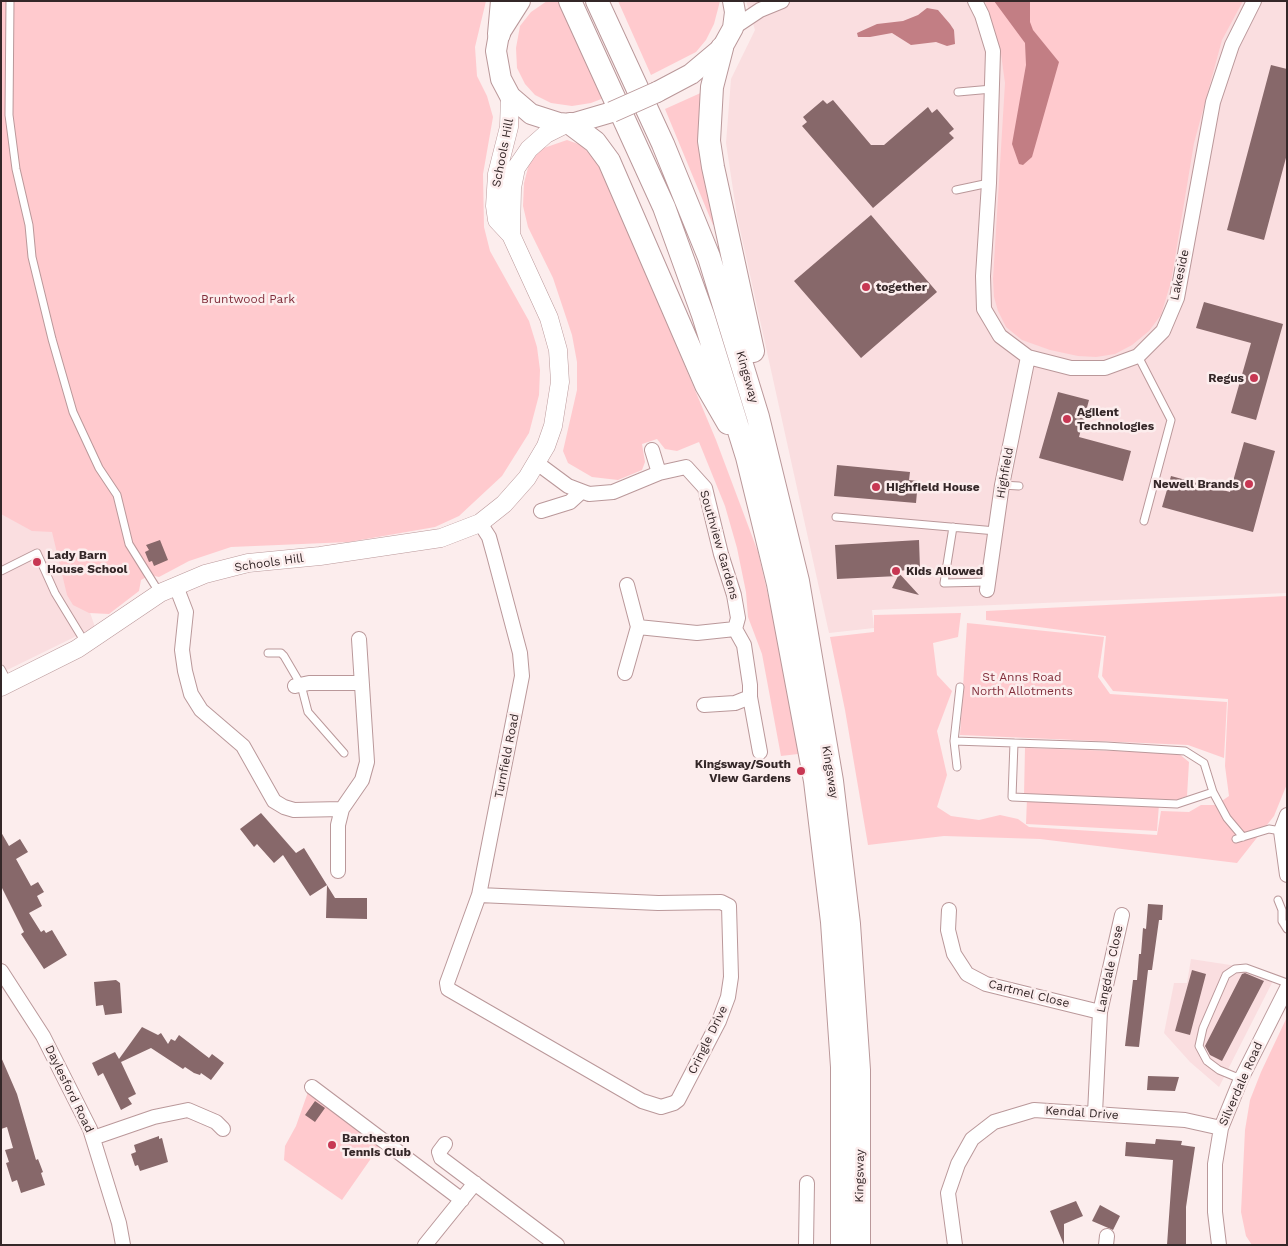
<!DOCTYPE html>
<html>
<head>
<meta charset="utf-8">
<style>
	body { margin:0 }
	#map { position:relative; width:1288px; height:1246px; overflow:hidden; background:#fceded; font-family:"Work Sans",sans-serif }
	canvas { display:block }
	.frame { position:absolute; inset:0; border:2px solid #342728; pointer-events:none }
</style>
</head>
<body>
<div id="map">
<canvas width="1288" height="1246"></canvas>
<div class="frame"></div>
</div>
<script>
const c = document.querySelector('canvas').getContext('2d');
c.lineJoin = 'round';
function fillPath(path, color) { c.fillStyle = color; c.fill(path, 'evenodd'); }
const shape = rows => new Path2D(rows.map(r => 'M' + r).join(''));
function strokePath(path, color, width, dash) { c.strokeStyle = color; c.lineWidth = width; c.lineCap = dash ? 'butt' : 'round'; c.setLineDash(dash || []); c.stroke(path); }
function drawText(font, color, halo, rows, align = 'center') {
  c.font = font + ' "Work Sans",sans-serif'; c.lineWidth = 5; c.setLineDash([]); c.textBaseline = 'middle'; c.strokeStyle = halo; c.fillStyle = color; for (const [text, x, y, turn = 0] of rows) {
    c.save(); c.translate(x, y); c.rotate((+turn || 0) * Math.PI / 180); c.textAlign = isNaN(turn) ? turn : align; if (halo) c.strokeText(text, 0, 0); c.fillText(text, 0, 0); c.restore();
  }
}
const built = shape([
	[746,1,1287,1,1287,593,872,610,874,628,829,633,737,216,726,143,731,79,755,30],
	[1,481,53,505,95,627,1,673],
	[1191,959,1237,966,1246,964,1275,977,1219,1087,1190,1062,1164,1033,1174,983,1187,983]
]);
const green = shape([
	[1,1,486,1,475,47,477,76,487,96,493,117,483,174,484,227,490,251,529,321,537,347,540,370,539,395,529,433,502,476,459,516,435,527,349,542,231,547,189,561,159,577,150,575,141,580,139,591,109,614,89,613,73,605,67,595,52,532,32,531,1,514],
	[547,1,561,1,609,96,591,103,572,106,551,103,535,95,525,84,517,68,516,48,520,26,531,12],
	[618,1,720,1,714,24,706,40,696,52,651,75],
	[985,1,1243,1,1222,40,1194,143,1171,282,1161,315,1149,331,1132,345,1115,354,1096,357,1078,356,1050,350,1022,340,1006,327,998,311,994,297,993,279,1005,83,1001,54],
	[705,91,719,223,713,225,665,109],
	[567,140,581,145,596,160,605,176,716,440,758,552,793,703,798,754,781,756,762,654,748,617,746,592,737,548,725,506,699,442,677,451,665,449,657,439,642,444,645,462,642,470,618,480,592,477,568,463,563,451,577,390,577,362,572,335,553,278,528,227,523,206,524,183,529,164,541,149],
	[1287,596,1287,784,1274,816,1237,863,1040,839,944,836,868,845,845,710,830,637,874,632,874,615,961,613,958,637,933,643,937,675,952,691,937,731,947,775,937,807,951,816,979,820,1000,815,1018,819,1029,827,1157,835,1161,811,1189,812,1201,805,1216,805,1229,796,1225,766,1228,699,1113,691,1102,676,1106,636,986,620,986,611],
	[967,623,1104,637,1098,677,1110,694,1227,702,1224,758,1188,745,960,735],
	[1025,748,1178,753,1189,762,1187,796,1171,802,1024,795],
	[1027,798,1159,804,1157,831,1026,824],
	[1287,1017,1287,1245,1252,1245,1246,1236,1241,1212,1245,1130,1250,1100,1261,1072],
	[308,1092,378,1144,379,1147,342,1200,284,1160,285,1146,296,1126]
]);
const water = shape([
	[994,1,1030,1,1030,22,1033,30,1059,62,1032,157,1023,165,1019,164,1012,144,1026,65,1025,43],
	[927,8,938,10,950,24,954,30,955,44,947,46,936,42,911,45,892,33,870,37,858,37,857,33,877,24,903,21,918,15]
]);
const building = shape([
	[1271,65,1287,69,1287,154,1264,240,1227,230],
	[823,100,827,104,833,100,871,145,884,145,928,107,932,113,937,109,954,129,949,133,954,138,873,208,802,126,807,122,803,117],
	[871,215,937,292,861,358,794,281],
	[1204,302,1283,324,1256,420,1231,413,1251,343,1196,328],
	[1058,392,1089,400,1079,437,1131,451,1123,481,1039,458],
	[1244,442,1275,451,1253,532,1162,507,1171,476,1230,492],
	[837,465,910,472,909,480,918,481,916,503,834,496],
	[160,540,168,560,154,566,152,561,149,562,145,552,149,550,146,545],
	[919,540,920,569,897,571,919,595,892,588,898,576,837,579,835,545],
	[261,813,296,853,304,848,335,898,367,898,367,919,326,918,327,885,310,896,283,855,274,863,257,844,254,847,240,829],
	[1,832,9,846,20,839,28,852,16,859,31,886,38,882,44,892,37,896,42,906,29,913,41,932,44,930,46,933,52,930,67,955,44,969,21,934,24,932,1,886],
	[1148,904,1163,905,1162,920,1159,920,1152,970,1148,970,1139,1047,1125,1046,1133,980,1137,980,1139,954,1141,954,1143,928,1146,929],
	[1192,970,1206,974,1190,1035,1175,1031],
	[1245,973,1264,981,1222,1061,1210,1055,1205,1046,1242,974],
	[116,980,120,983,122,1013,105,1015,103,1005,96,1006,94,982],
	[142,1027,158,1035,161,1033,168,1044,171,1039,175,1041,179,1035,209,1058,212,1054,224,1063,211,1080,201,1073,200,1075,194,1073,185,1067,183,1069,151,1048,121,1062,136,1094,128,1098,132,1104,121,1110,103,1073,98,1076,92,1063,115,1052,119,1059],
	[1,1057,17,1094,36,1160,38,1159,43,1172,41,1173,45,1185,21,1193,17,1180,12,1182,6,1163,9,1162,5,1150,13,1148,7,1127,1,1129],
	[1148,1076,1179,1077,1175,1091,1147,1090],
	[315,1101,325,1108,315,1122,305,1115],
	[159,1136,159,1139,162,1138,168,1162,140,1171,138,1165,135,1166,131,1154,136,1152,134,1145],
	[1156,1139,1182,1141,1181,1145,1195,1147,1186,1207,1186,1245,1167,1245,1173,1160,1125,1156,1126,1142,1155,1144],
	[1076,1201,1083,1216,1064,1224,1064,1245,1050,1211],
	[1100,1205,1120,1216,1113,1230,1092,1221]
]);
const service = shape([
	[10,1,9,115,16,169,29,225,32,257,52,339,73,412,99,468,117,495,129,544,159,592],
	[958,92,992,89],
	[956,190,989,183],
	[1138,356,1171,420,1144,521],
	[1002,485,1019,486],
	[836,517,996,531],
	[953,527,944,583,988,582],
	[1,571,37,553,55,593,86,644],
	[268,653,281,653,284,656,301,685,308,712,344,753],
	[1,669,9,684],
	[954,741,960,687],
	[957,767,954,741,1014,743],
	[1213,792,1204,763,1185,751,1106,746,1014,743,1012,797,1177,804,1213,792,1227,818,1243,837],
	[1236,839,1269,829,1281,831],
	[1278,900,1282,910,1282,921,1287,929],
	[1241,1079,1219,1070,1207,1061,1199,1046,1203,1028,1226,975,1235,969,1246,968,1287,983]
]);
const minor = shape([
	[975,1,982,15,993,51,989,183,983,276,984,309,1000,336,1028,357,1071,368,1105,368,1138,356,1163,331,1177,298,1213,102,1232,45,1254,1],
	[733,28,760,10,782,1],
	[652,450,659,473],
	[537,463,568,486,589,494,613,492,659,473,686,467,705,488,721,554,734,595,738,618,735,629,744,645,750,685,750,697,735,703,704,705],
	[541,511,570,502,581,492],
	[627,585,638,627,697,633,735,629],
	[176,586,186,612,182,650,185,671,191,694,201,710,243,746,274,801,284,807,294,810,342,809],
	[987,590,1002,485,1028,357],
	[625,673,638,627],
	[295,686,309,683,361,683],
	[750,697,760,752],
	[1287,815,1281,831,1287,875],
	[338,871,338,825,342,809,362,780,367,762,359,639],
	[479,895,658,903,721,902,729,906,731,977,728,997,719,1021,678,1100,674,1103,661,1107,642,1101,448,989,447,983,479,895,522,676,520,653,494,555,489,537,480,523],
	[949,910,948,930,954,954,967,974,986,984,1100,1012],
	[1,971,43,1036,90,1129,119,1223,123,1245],
	[312,1087,462,1200],
	[1095,1113,1100,1012,1122,915],
	[93,1138,154,1117,188,1110,216,1122,223,1129],
	[445,1144,439,1152,441,1158,557,1245],
	[425,1245,475,1183],
	[806,1245,807,1183],
	[955,1245,948,1193,958,1164,972,1139,994,1122,1034,1110,1185,1120,1221,1128],
	[1106,1245,1107,1236],
	[1219,1245,1215,1212,1215,1164,1221,1128,1241,1079,1287,988]
]);
const tertiary = shape([
	[510,96,509,127,497,174,495,206,497,220,511,235],
	[1,687,77,649,160,593,205,574,248,563,320,556,441,538,480,523,504,504,527,478,546,446,553,426,560,382,558,350,549,318,511,235,512,188,516,168,529,149,546,134,566,124]
]);
const secondary = shape([
	[520,1,499,34,496,51,501,79,510,96,531,114,559,123,571,124,612,112],
	[657,92,691,74,722,48,733,28,735,12,733,1]
]);
const trunk = shape([
	[570,1,664,207,703,315,747,457,778,584,815,781,832,922,842,1067,842,1245],
	[597,1,663,144,709,257,758,417,798,581,832,781,849,924,859,1070,859,1245],
	[499,34,502,1],
	[722,48,712,87,709,141,713,167,753,351],
	[571,124,595,142,609,161,706,385,728,423]
]);
const secondaryBridge = shape([
	[612,112,657,92]
]);
const markers = [
	[866,287,5,"#c73753"],
	[1254,378,5,"#c73753"],
	[1067,419,5,"#c73753"],
	[1249,484,5,"#c73753"],
	[876,487,5,"#c73753"],
	[37,562,5,"#c73753"],
	[896,571,5,"#c73753"],
	[801,771,5,"#c73753"],
	[332,1145,5,"#c73753"]
];
const streetNames = [
	["Schools Hill",503,153,-79],
	["Lakeside",1180,275,-78],
	["Kingsway",747,377,74],
	["Highfield",1005,473,-80],
	["Southview Gardens",719,545,74],
	["Schools Hill",269,563,-8],
	["Turnfield Road",507,756,-79],
	["Kingsway",830,772,81],
	["Langdale Close",1110,969,-78],
	["Cartmel Close",1029,994,14],
	["Cringle Drive",708,1040,-64],
	["Silverdale Road",1241,1084,-66],
	["Daylesford Road",69,1089,64],
	["Kendal Drive",1082,1113,4],
	["Kingsway",860,1176,-89]
];
const poiNames = [
	["together",876,287],
	["Regus",1244,378,"right"],
	["Agilent",1077,412],
	["Technologies",1077,426],
	["Newell Brands",1239,484,"right"],
	["Highfield House",886,487],
	["Lady Barn",47,555],
	["House School",47,569],
	["Kids Allowed",906,571],
	["Kingsway/South",791,764,"right"],
	["View Gardens",791,778,"right"],
	["Barcheston",342,1138],
	["Tennis Club",342,1152]
];
const parkNames = [
	["Bruntwood Park",248,299],
	["St Anns Road",1022,677],
	["North Allotments",1022,691]
];
fillPath(built, '#fadee0');
fillPath(green, '#ffcace');
fillPath(water, '#c27e84');
fillPath(building, '#87686a');
strokePath(service, '#ba989a', 9);
strokePath(minor, '#ba989a', 16);
strokePath(tertiary, '#ba989a', 19);
strokePath(secondary, '#ba989a', 22);
strokePath(trunk, '#ba989a', 24);
strokePath(service, '#fff', 7);
strokePath(minor, '#fff', 14);
strokePath(tertiary, '#fff', 18);
strokePath(secondary, '#fff', 20);
strokePath(trunk, '#fff', 22);
strokePath(secondaryBridge, '#ba989a', 22, []);
strokePath(secondaryBridge, '#fff', 20);
for (const [x, y, r, color] of markers) { const dot = new Path2D(); dot.arc(x, y, r, 0, 2 * Math.PI); c.fillStyle = color; c.fill(dot); strokePath(dot, '#fceded', 2); }
drawText('12px', '#342728', '#fceded', streetNames);
drawText('bold 12px', '#342728', '#fceded', poiNames, 'left');
drawText('12px', '#822f3c', '#fceded', parkNames);
</script>
</body>
</html>
